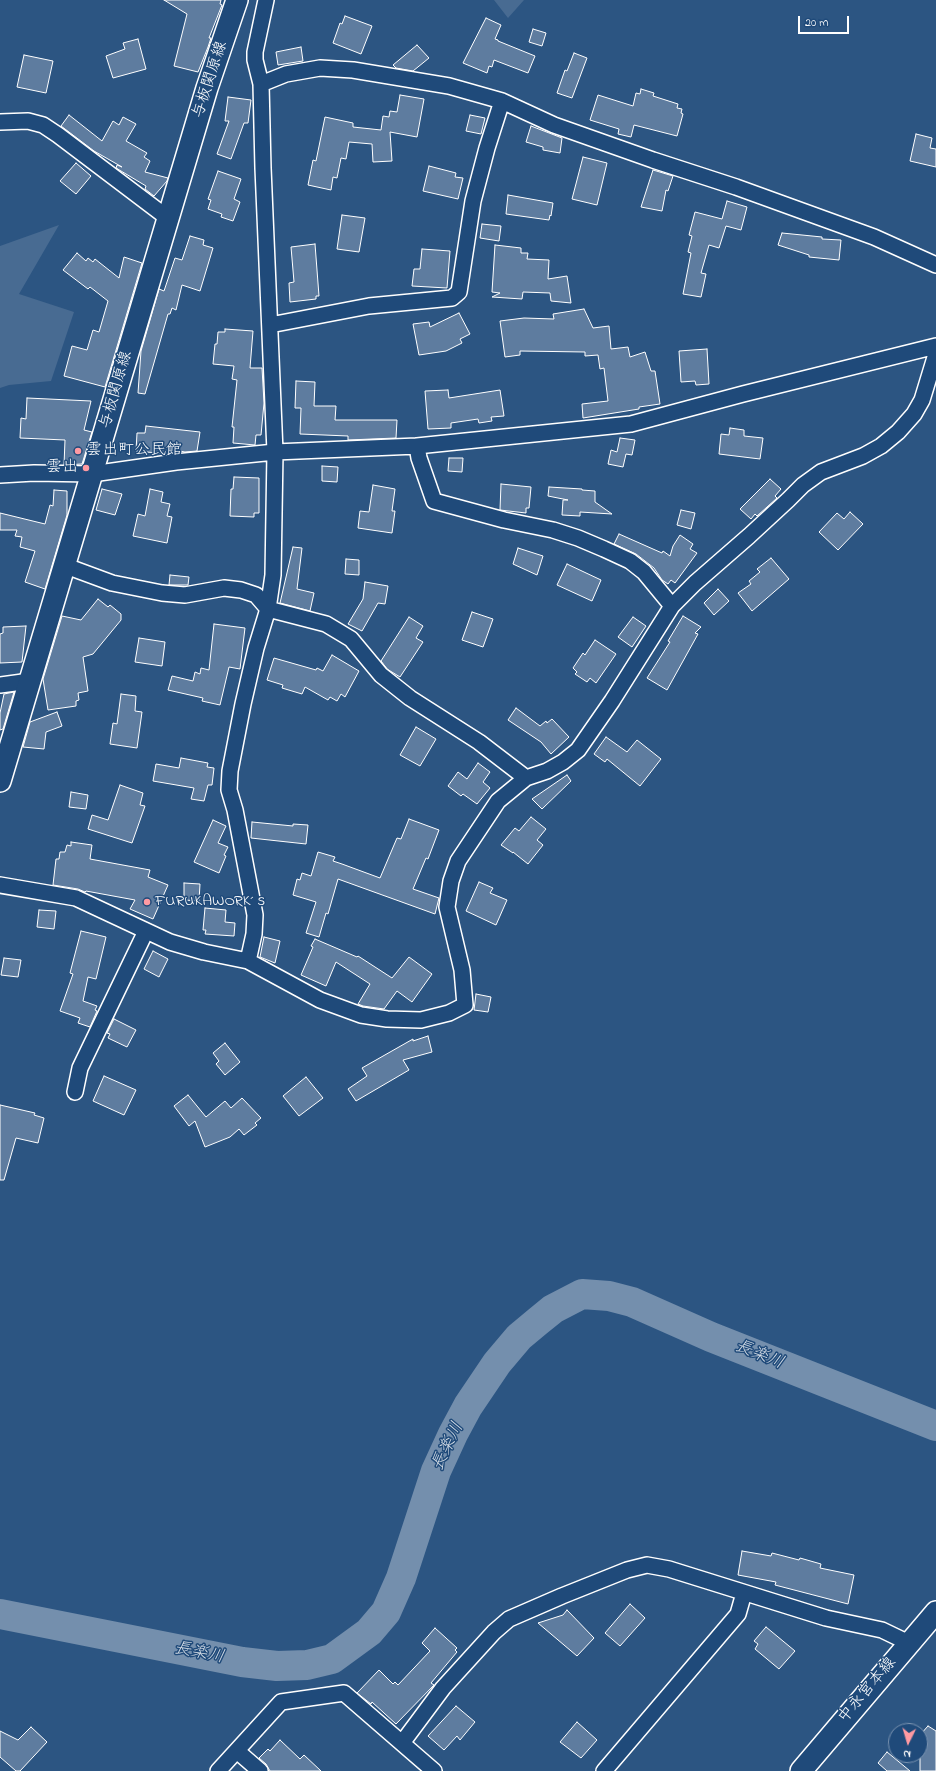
<!DOCTYPE html>
<html>
<head>
<meta charset="utf-8">
<style>
	body { margin:0 }
	#map { position:relative; width:936px; height:1771px; overflow:hidden; background:#2c5582; font-family:"Indie Flower",sans-serif }
	canvas { display:block }
	.north { position:absolute; left:888px; top:1723px; width:40px; height:40px; box-sizing:border-box; background:#1f4a7a; border:1px solid #7992af; border-radius:50%; rotate:185deg; font-size:11px; font-weight:700; line-height:16px; text-align:center; color:#fff }
	.north::after { content:''; display:block; margin:auto; width:14px; height:18px; background:#ff9aa2; clip-path:polygon(50% 0,100% 100%,50% 72%,0 100%) }
	.scale { position:absolute; left:798px; top:16px; width:51px; height:18px; box-sizing:border-box; border:2px solid #fff; border-top:0; padding-left:5px; font-size:12px; line-height:14px; white-space:nowrap; color:#fff; -webkit-text-stroke:3px #1f4a7a; paint-order:stroke }
</style>
</head>
<body>
<div id="map">
<canvas width="936" height="1771"></canvas>
<div class="north">N</div>
<div class="scale">20 m</div>
</div>
<script>
const c = document.querySelector('canvas').getContext('2d');
c.lineJoin = 'round';
function fillPath(path, color) { c.fillStyle = color; c.fill(path, 'evenodd'); }
const shape = rows => new Path2D(rows.map(r => 'M' + r).join(''));
function strokePath(path, color, width, dash) { c.strokeStyle = color; c.lineWidth = width; c.lineCap = dash ? 'butt' : 'round'; c.setLineDash(dash || []); c.stroke(path); }
function drawText(font, color, halo, rows, align = 'center') {
  c.font = font + ' "Indie Flower","Klee One",sans-serif'; c.lineWidth = 3; c.setLineDash([]); c.textBaseline = 'middle'; c.strokeStyle = halo; c.fillStyle = color; for (const [text, x, y, turn = 0] of rows) {
    c.save(); c.translate(x, y); c.rotate((+turn || 0) * Math.PI / 180); c.textAlign = isNaN(turn) ? turn : align; if (halo) c.strokeText(text, 0, 0); c.fillText(text, 0, 0); c.restore();
  }
}
const green = shape([
	[494,0,524,0,508,18],
	[59,225,19,294,74,312,51,381,9,385,0,388,0,246]
]);
const river = shape([
	[0,1614,242,1662,277,1666,307,1665,332,1659,369,1632,386,1612,401,1578,436,1471,453,1434,468,1406,497,1363,519,1337,537,1322,553,1309,582,1294,609,1296,632,1302,711,1337,936,1426]
]);
const building = shape([
	[164,0,221,0,220,4,222,5,209,38,211,38,208,47,198,72,174,66,187,14,164,0],
	[345,16,372,26,361,54,333,43,340,23,342,24,345,16],
	[486,18,501,25,495,39,498,40,498,41,535,56,528,73,494,60,492,67,489,66,487,73,463,63,486,18],
	[533,29,546,33,542,46,529,42,533,29],
	[138,39,146,69,113,78,106,56,125,49,123,43,138,39],
	[417,45,429,58,413,71,396,68,393,65,417,45],
	[301,47,303,61,278,65,276,52,301,47],
	[574,53,587,58,572,98,557,93,565,70,567,71,574,53],
	[24,55,53,61,46,93,17,87,24,55],
	[641,89,654,93,653,96,678,104,677,108,682,109,681,113,683,114,677,136,634,125,631,137,618,134,619,129,590,120,598,95,633,106,636,93,640,94,641,89],
	[400,95,424,99,417,137,390,132,392,161,373,162,372,144,349,142,346,159,341,158,337,178,333,177,331,190,308,185,313,160,316,161,325,117,353,123,353,127,381,130,383,116,389,117,390,111,397,112,400,95],
	[228,97,251,100,248,123,244,123,231,159,217,154,229,121,225,121,228,97],
	[69,115,102,141,113,121,119,125,123,117,136,124,126,141,147,153,144,157,150,161,145,172,168,178,167,181,154,196,145,189,146,186,116,168,117,165,122,167,94,151,61,126,69,115],
	[470,115,485,118,481,134,466,131,470,115],
	[531,126,562,138,560,153,543,150,543,147,526,142,531,126],
	[916,134,932,138,930,148,936,149,936,167,910,161,916,134],
	[583,157,607,163,597,205,572,199,583,157],
	[76,163,91,176,76,194,60,181,76,163],
	[429,166,456,173,455,177,463,178,458,199,423,191,429,166],
	[653,170,673,176,668,191,666,190,662,211,641,207,653,170],
	[218,171,241,179,234,199,240,202,233,221,221,217,222,214,208,209,211,200,208,199,218,171],
	[508,195,553,203,551,216,550,215,549,220,506,214,508,195],
	[727,201,747,207,741,230,726,226,719,248,709,245,701,273,706,274,701,297,683,294,691,253,688,252,692,236,689,235,695,212,722,219,727,201],
	[342,215,365,218,359,252,337,249,342,215],
	[482,224,501,226,499,241,480,238,482,224],
	[782,233,822,237,822,239,841,240,839,260,809,257,809,255,778,245,782,233],
	[190,236,204,240,203,245,213,248,200,291,182,285,176,310,172,308,170,314,168,314,145,394,138,393,141,351,159,289,164,291,175,258,182,260,190,236],
	[315,244,319,296,316,296,316,299,290,302,289,283,294,282,291,247,315,244],
	[495,245,521,248,521,253,528,253,527,259,549,260,548,279,567,276,571,303,551,301,550,293,523,292,522,299,492,297,500,293,492,292,495,245],
	[422,249,450,251,447,288,412,286,414,269,420,269,422,249],
	[77,253,86,261,88,258,93,262,95,259,119,278,124,257,142,263,105,387,64,376,72,346,87,350,93,330,99,332,108,301,90,287,88,289,63,270,77,253],
	[584,309,593,328,609,326,611,349,628,347,630,357,645,352,651,371,655,371,660,404,639,407,639,409,583,418,582,404,608,401,604,368,600,369,598,355,585,356,585,352,520,351,520,355,505,357,500,321,524,318,554,319,553,314,584,309],
	[459,313,470,334,460,339,462,343,446,351,419,355,413,324,429,322,430,327,459,313],
	[225,329,253,331,250,368,262,368,264,403,261,435,256,435,255,445,233,443,234,427,232,427,237,380,232,379,234,366,213,364,215,344,217,344,218,332,225,332,225,329],
	[707,349,709,384,696,385,695,381,681,382,679,351,707,349],
	[296,381,315,382,314,406,336,406,335,420,397,420,396,438,348,440,348,436,300,434,301,408,295,408,296,381],
	[448,390,449,398,500,390,504,416,491,417,492,421,479,423,478,419,451,423,451,428,428,429,425,391,448,390],
	[27,398,91,401,84,430,92,432,82,464,64,465,65,440,20,438,21,418,26,419,27,398],
	[146,426,200,432,197,451,185,452,169,449,168,454,136,451,137,433,145,433,146,426],
	[730,428,744,430,744,436,763,438,760,459,719,454,721,434,729,435,730,428],
	[620,438,635,440,632,455,626,454,623,467,608,464,611,450,617,452,620,438],
	[449,458,463,458,462,472,448,471,449,458],
	[322,466,338,467,337,482,322,481,322,466],
	[234,477,259,478,259,513,254,513,254,517,230,516,231,489,233,489,234,477],
	[770,479,781,489,775,496,777,498,757,516,755,514,751,519,740,509,770,479],
	[501,484,531,487,529,508,526,508,526,513,500,510,501,484],
	[373,485,395,489,392,511,395,511,392,533,358,528,360,511,369,512,373,485],
	[549,487,582,489,582,490,595,491,595,502,612,514,580,512,580,516,562,515,563,500,568,500,548,496,549,487],
	[102,489,122,494,115,515,96,510,102,489],
	[150,489,163,492,161,502,170,504,167,516,172,517,167,543,133,536,138,514,145,516,150,489],
	[54,490,67,491,67,515,45,589,25,582,35,551,20,547,22,537,15,536,17,530,0,530,0,513,45,524,50,505,53,506,54,490],
	[681,510,695,513,691,529,677,525,681,510],
	[850,512,863,524,838,550,819,532,837,513,844,519,850,512],
	[619,534,662,553,663,551,670,556,673,546,680,535,693,544,690,549,697,553,675,583,671,580,668,584,662,580,654,568,636,554,614,544,619,534],
	[293,547,302,548,297,589,314,593,310,611,280,603,293,547],
	[518,548,543,556,537,575,513,564,518,548],
	[771,558,789,579,752,611,738,593,751,584,749,581,760,572,757,569,771,558],
	[346,559,359,560,359,575,345,574,346,559],
	[567,564,601,580,592,601,557,585,567,564],
	[170,575,189,577,188,585,169,585,170,575],
	[365,582,388,586,385,604,378,603,362,631,348,624,363,599,365,582],
	[718,589,729,601,714,615,704,603,718,589],
	[98,599,108,607,110,605,121,614,121,620,93,654,83,657,88,691,78,693,79,700,76,701,76,706,48,710,43,679,62,616,81,620,98,599],
	[472,612,493,619,483,647,462,640,472,612],
	[683,616,701,627,695,633,698,634,667,690,647,678,670,642,668,641,683,616],
	[409,617,423,626,416,638,423,642,400,677,387,669,381,661,409,617],
	[633,617,646,626,632,647,618,637,633,617],
	[214,624,245,628,240,669,229,667,220,705,202,701,203,698,168,690,172,676,193,681,195,672,200,674,201,668,209,670,214,624],
	[26,626,22,662,0,663,0,634,3,633,3,627,26,626],
	[139,638,165,642,162,666,135,662,139,638],
	[595,640,616,654,596,683,590,678,587,682,575,674,577,672,573,668,583,653,585,655,595,640],
	[332,655,359,671,345,697,341,694,337,701,330,697,328,700,305,687,302,694,282,688,283,685,267,680,274,658,316,670,317,668,323,671,332,655],
	[14,692,3,729,0,730,0,713,4,694,14,692],
	[121,694,136,696,135,711,142,712,137,748,110,744,113,723,117,724,121,694],
	[516,708,540,726,546,721,547,723,552,719,569,737,551,754,541,742,508,720,516,708],
	[57,712,62,726,46,732,44,749,23,747,30,722,57,712],
	[416,727,436,739,420,766,400,755,416,727],
	[606,737,627,752,637,740,661,759,640,786,607,759,605,762,594,754,606,737],
	[181,758,208,763,207,767,214,768,212,785,208,785,204,801,191,799,194,788,153,781,156,764,179,768,181,758],
	[478,763,490,772,483,782,490,788,477,804,463,794,461,796,448,786,458,772,467,779,478,763],
	[567,775,571,781,542,809,532,799,567,775],
	[120,785,143,793,140,805,145,806,132,843,88,829,92,815,108,820,120,785],
	[71,792,88,795,86,809,69,807,71,792],
	[531,817,546,829,537,840,543,845,528,864,513,852,513,853,501,845,515,828,519,831,531,817],
	[409,819,439,830,428,859,426,858,413,889,439,898,435,914,338,879,328,914,326,913,319,937,306,933,316,902,293,895,297,879,300,880,302,873,311,876,318,852,335,857,333,861,342,864,380,878,397,838,401,839,409,819],
	[213,820,226,826,218,843,228,847,224,855,226,856,219,873,194,862,213,820],
	[252,822,293,826,293,824,308,825,306,844,251,838,252,822],
	[71,842,92,845,90,859,150,870,148,877,168,885,153,919,130,909,135,900,86,891,85,892,78,889,53,885,56,859,59,859,60,852,65,852,67,845,71,846,71,842],
	[479,882,493,888,490,893,507,900,496,925,466,911,479,882],
	[184,883,200,884,199,901,184,900,184,883],
	[205,908,226,910,225,922,235,923,234,936,205,934,206,930,203,930,205,908],
	[39,910,56,911,54,929,37,927,39,910],
	[81,931,106,937,96,979,88,977,83,1001,97,1006,95,1010,97,1011,90,1027,78,1023,80,1018,60,1011,73,974,70,973,81,931],
	[264,937,280,941,275,963,260,957,264,937],
	[315,939,357,957,358,956,392,978,409,957,432,974,412,1002,397,991,384,1009,363,1006,358,1004,370,984,336,962,326,986,301,975,313,947,311,946,315,939],
	[153,951,168,959,159,977,144,969,153,951],
	[4,958,21,960,18,977,1,975,4,958],
	[476,994,491,997,488,1012,474,1010,476,994],
	[114,1019,136,1030,127,1047,108,1038,110,1034,107,1033,114,1019],
	[428,1036,432,1052,403,1060,409,1070,356,1101,348,1089,367,1076,362,1068,413,1039,413,1041,428,1036],
	[225,1043,240,1062,225,1075,216,1064,219,1061,213,1053,225,1043],
	[104,1076,136,1090,124,1115,93,1101,104,1076],
	[306,1077,323,1098,299,1116,283,1096,306,1077],
	[188,1095,206,1117,225,1101,231,1108,242,1098,261,1118,255,1123,257,1125,244,1135,239,1129,230,1137,205,1147,195,1121,189,1126,174,1106,188,1095],
	[0,1105,35,1113,34,1115,44,1118,38,1143,16,1138,4,1180,0,1180,0,1105],
	[742,1551,771,1556,772,1553,799,1560,800,1558,821,1564,820,1568,854,1575,848,1604,775,1585,776,1582,738,1575,742,1551],
	[630,1604,645,1618,620,1646,605,1633,630,1604],
	[567,1610,594,1638,577,1656,538,1623,563,1615,567,1610],
	[766,1627,795,1651,779,1669,755,1649,758,1644,754,1641,766,1627],
	[435,1628,457,1648,455,1650,457,1652,431,1683,434,1685,396,1724,372,1702,371,1704,357,1693,379,1670,393,1684,395,1682,398,1685,430,1651,422,1643,435,1628],
	[456,1706,475,1722,460,1740,457,1736,444,1750,428,1736,456,1706],
	[577,1722,597,1740,581,1758,560,1742,577,1722],
	[928,1726,936,1731,936,1771,920,1771,920,1735,928,1726],
	[31,1727,47,1742,20,1771,16,1771,0,1757,0,1731,18,1740,31,1727],
	[280,1740,300,1759,304,1755,321,1771,270,1771,266,1764,259,1758,268,1749,270,1751,280,1740],
	[887,1752,910,1771,887,1771,878,1763,887,1752]
]);
const minor = shape([
	[261,84,255,60,255,52,266,0],
	[0,122,28,121,43,125,58,135,169,219],
	[270,325,369,306,452,298,459,292,473,201,487,148,502,101],
	[417,446,419,458,434,501,504,520,553,530,578,538,604,549,630,561,644,572,672,606],
	[0,475,34,473,92,474,176,462,275,452,417,446,631,424,743,394,936,346],
	[66,566,112,583,162,593,185,595,224,588,241,590,256,595,268,609,326,624,351,639,381,675,410,698,479,742,526,778],
	[0,685,30,681],
	[0,885,76,898,170,942,204,952,248,961,320,1000,361,1015,387,1019,421,1020,449,1013,465,1005,462,970,447,907,451,881,458,861,498,801,526,778,547,771,563,762,578,750,612,701,672,606,695,583,749,536,788,500,803,485,821,472,863,456,881,446,898,432,914,414,922,400,936,354],
	[248,961,254,934,255,915,235,810,229,790,230,771,243,704,256,648,268,609,273,575,275,452,263,168,261,84,286,74,320,68,353,70,449,86,502,101,554,125,653,160,736,187,874,237,936,265],
	[75,1092,80,1068,146,931],
	[402,1743,443,1688,494,1632,509,1619,562,1596,627,1570,647,1565,669,1569,826,1618,882,1630,909,1643],
	[237,1751,260,1771],
	[218,1771,281,1702,344,1693,434,1771],
	[604,1771,738,1614,744,1593]
]);
const secondary = shape([
	[0,781,207,88,237,0],
	[801,1771,936,1612]
]);
const markers = [
	[78,451,4,"#ff9aa2"],
	[86,468,4,"#ff9aa2"],
	[147,902,4,"#ff9aa2"]
];
const streetNames = [
	["与板関原線",211,80,-72],
	["与板関原線",117,390,-74],
	["中永宮本線",868,1691,-50]
];
const poiNames = [
	["雲出町公民館",86,451],
	["雲出",78,468,"right"],
	["FURUKAWORK´ｓ",155,902]
];
const waterNames = [
	["長楽川",759,1356,22],
	["長楽川",449,1447,-64],
	["長楽川",199,1654,11]
];
fillPath(green, '#486b92');
strokePath(river, '#748fad', 30);
fillPath(building, '#5e7c9f');
strokePath(building, '#fff', 1);
strokePath(minor, '#fff', 18);
strokePath(secondary, '#fff', 24);
strokePath(minor, '#1f4a7a', 15);
strokePath(secondary, '#1f4a7a', 21);
for (const [x, y, r, color] of markers) { const dot = new Path2D(); dot.arc(x, y, r, 0, 2 * Math.PI); c.fillStyle = color; c.fill(dot); strokePath(dot, '#1f4a7a', 1.5); }
drawText('16px', '#fff', '#1f4a7a', streetNames);
drawText('16px', '#fff', '#1f4a7a', poiNames, 'left');
drawText('italic 17px', '#d5dde6', '#1f4a7a', waterNames);
</script>
</body>
</html>
